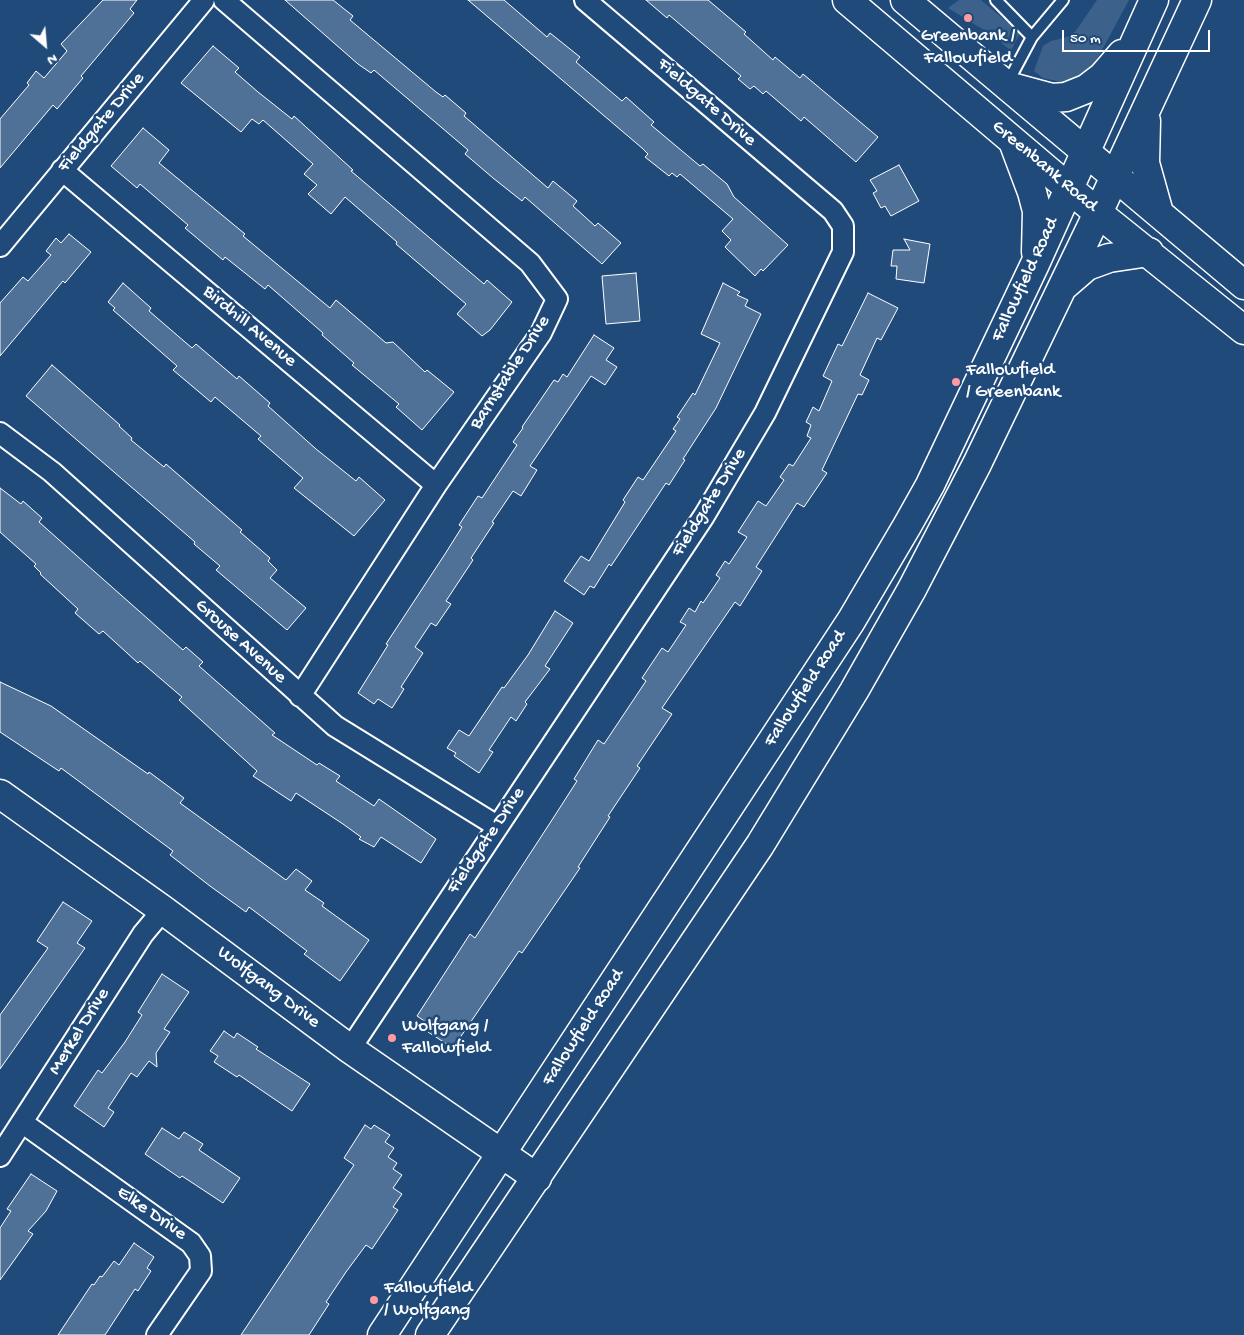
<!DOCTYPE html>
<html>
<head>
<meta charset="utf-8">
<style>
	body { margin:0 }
	#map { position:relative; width:1244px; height:1335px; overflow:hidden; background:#1f4a7a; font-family:"Gochi Hand",sans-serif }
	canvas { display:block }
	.north { position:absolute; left:20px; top:20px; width:50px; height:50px; -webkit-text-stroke:4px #1f4a7a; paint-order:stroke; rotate:153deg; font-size:14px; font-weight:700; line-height:20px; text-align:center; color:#fff }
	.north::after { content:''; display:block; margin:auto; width:18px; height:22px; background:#fff; clip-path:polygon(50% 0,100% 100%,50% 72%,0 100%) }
	.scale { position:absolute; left:1062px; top:30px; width:148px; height:22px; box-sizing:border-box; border:2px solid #fff; border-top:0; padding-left:6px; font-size:15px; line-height:18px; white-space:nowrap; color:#fff; -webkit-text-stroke:4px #1f4a7a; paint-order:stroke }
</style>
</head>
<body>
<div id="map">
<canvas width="1244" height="1335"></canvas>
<div class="north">N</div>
<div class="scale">50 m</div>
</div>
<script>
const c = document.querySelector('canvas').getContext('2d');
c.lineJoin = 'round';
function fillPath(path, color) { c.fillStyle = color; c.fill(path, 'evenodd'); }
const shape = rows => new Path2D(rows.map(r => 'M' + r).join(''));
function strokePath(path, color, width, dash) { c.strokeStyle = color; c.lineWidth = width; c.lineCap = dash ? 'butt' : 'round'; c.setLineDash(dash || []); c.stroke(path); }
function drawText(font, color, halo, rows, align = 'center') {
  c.font = font + ' "Gochi Hand",sans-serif'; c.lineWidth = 5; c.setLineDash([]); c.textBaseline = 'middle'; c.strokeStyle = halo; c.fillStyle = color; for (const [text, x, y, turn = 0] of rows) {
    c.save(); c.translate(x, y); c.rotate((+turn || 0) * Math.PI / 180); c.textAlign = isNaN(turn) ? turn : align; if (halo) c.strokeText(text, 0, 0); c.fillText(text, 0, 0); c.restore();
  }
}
const green = shape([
	[959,0,981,0,1020,33,1011,51,992,35,948,8],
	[1097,0,1129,0,1095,63,1091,69,1072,80,1061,82,1043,78,1034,71,1043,46,1051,41,1067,37,1075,32]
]);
const building = shape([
	[103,0,137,0,130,9,134,13,81,76,83,78,57,109,53,105,0,168,0,119,29,85,27,83,36,71,44,78,67,51,61,44,103,0],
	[285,0,333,0,353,16,350,20,436,92,443,97,445,95,466,113,464,116,548,188,553,181,577,201,573,206,595,226,598,223,621,243,602,264,525,197,522,201,493,178,465,154,468,150,374,70,371,73,358,64,285,0],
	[468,0,504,0,547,37,550,33,580,57,576,62,622,101,626,97,654,122,651,125,700,166,703,164,727,184,734,197,788,245,763,271,761,269,755,276,725,247,731,240,722,231,733,219,680,174,677,177,672,173,669,176,645,157,648,154,642,148,468,0],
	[646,0,708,0,746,32,744,34,773,60,775,57,800,78,803,74,878,137,856,162,804,117,801,121,766,91,763,94,754,86,750,89,738,79,741,76,669,15,667,18,646,0],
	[213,46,239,68,235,72,258,92,292,119,294,116,353,170,351,171,484,284,487,280,512,302,490,330,482,336,457,314,466,304,396,244,397,242,345,197,331,214,308,194,317,185,304,174,313,164,263,120,259,124,252,119,241,132,181,83,213,46],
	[143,128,169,150,159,163,245,234,243,236,330,308,336,300,386,343,393,342,425,372,427,370,454,392,422,430,396,407,399,404,352,365,354,363,322,335,323,333,268,285,265,289,225,257,223,260,185,228,188,225,140,184,137,188,111,166,143,128],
	[899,165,919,201,891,216,885,206,881,208,873,193,877,191,870,180,899,165],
	[69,234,91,252,65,283,63,281,0,356,0,303,23,277,28,281,51,255,46,251,56,238,61,243,69,234],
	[904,239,930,244,924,283,896,279,897,266,891,266,893,250,910,250,904,239],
	[636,273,640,321,606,324,602,276,636,273],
	[123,283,151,308,149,311,192,348,196,344,237,379,239,376,270,403,268,406,316,449,356,481,359,477,385,500,354,536,294,488,303,478,258,439,261,436,215,397,211,402,173,370,177,366,113,310,115,308,108,302,123,283],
	[723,283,740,292,737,295,748,300,745,306,761,314,716,408,683,459,685,460,669,485,666,483,611,566,609,564,594,588,590,586,584,595,564,581,581,556,589,561,625,502,623,500,638,477,643,480,676,431,673,429,680,419,677,417,693,393,695,395,720,343,701,334,723,283],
	[868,293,898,308,881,340,877,338,860,375,869,380,862,395,858,394,822,470,827,473,804,507,797,503,756,567,762,571,740,606,735,602,662,708,672,714,637,766,640,768,608,816,610,817,578,867,580,868,522,953,519,951,453,1048,428,1032,432,1026,417,1016,470,934,475,938,550,823,577,781,574,779,598,740,604,744,646,681,642,678,662,648,668,652,686,625,680,622,689,608,695,612,701,601,703,603,720,578,716,575,725,561,729,564,747,537,738,532,758,501,766,506,784,480,780,477,789,464,793,466,811,438,807,436,811,425,806,422,813,407,819,411,832,381,823,376,838,344,842,346,868,293],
	[594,335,614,348,606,360,617,367,605,385,591,376,530,466,537,470,521,496,513,491,492,522,494,523,471,558,473,560,446,601,451,604,436,626,431,623,415,647,423,653,401,687,404,689,392,708,378,699,374,704,358,693,388,645,386,644,445,554,462,527,459,525,478,496,482,498,517,445,513,442,523,428,522,427,554,380,558,382,563,374,567,377,594,335],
	[52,365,120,425,119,426,132,438,131,440,164,467,166,464,242,530,240,532,270,558,268,561,277,570,270,578,306,608,287,630,216,570,220,566,194,544,195,542,26,396,52,365],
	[0,488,21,504,23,501,42,518,39,522,95,572,183,650,186,647,203,662,199,666,275,733,272,735,317,765,319,763,340,776,336,781,374,806,379,799,436,839,421,863,381,837,374,847,359,839,361,837,343,824,296,793,291,801,253,776,257,771,179,700,182,697,140,661,138,663,103,631,99,634,75,613,78,609,40,574,41,573,34,566,36,564,0,532,0,488],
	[555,611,573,623,545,666,550,669,525,702,527,704,516,721,511,717,489,750,493,752,479,773,454,756,456,753,447,748,459,730,469,736,502,687,504,688,528,655,555,611],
	[0,682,51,706,148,774,149,772,184,798,180,803,286,880,296,869,312,881,305,890,324,903,322,906,369,940,340,981,304,954,307,951,249,907,246,912,210,886,170,855,173,851,61,768,59,771,0,732,0,682],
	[63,902,92,921,77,943,85,948,0,1069,0,1015,48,948,37,941,63,902],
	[162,974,189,992,164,1029,170,1032,156,1053,157,1067,149,1061,137,1077,131,1073,108,1108,114,1112,104,1127,74,1106,98,1070,102,1073,125,1042,142,1015,138,1012,162,974],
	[224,1031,234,1038,237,1033,258,1047,256,1049,310,1084,292,1111,239,1075,237,1077,214,1062,218,1056,210,1051,224,1031],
	[365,1125,371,1129,374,1125,390,1135,385,1142,394,1148,388,1157,397,1163,393,1169,402,1175,393,1188,402,1194,393,1207,398,1210,372,1249,366,1245,346,1272,326,1302,329,1304,309,1335,241,1335,354,1165,344,1158,365,1125],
	[162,1128,179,1139,184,1132,203,1144,199,1150,240,1178,223,1203,182,1176,180,1178,145,1154,162,1128],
	[31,1174,57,1191,46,1211,28,1231,33,1234,0,1280,0,1228,11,1211,7,1209,31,1174],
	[134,1243,154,1257,147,1268,151,1271,138,1291,135,1289,105,1335,58,1335,92,1284,94,1285,100,1276,102,1277,114,1261,119,1265,134,1243]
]);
const lane = shape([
	[996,0,1032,37],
	[1007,84,1032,37,1063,0]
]);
const street = shape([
	[224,0,530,263,557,299,541,333,436,485,300,696],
	[62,170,436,485],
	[0,246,204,0],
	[0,433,52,472,335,726,497,826],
	[350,1049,704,516,765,413,843,252,843,226,833,211,585,0],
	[23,1123,191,1243,200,1256,201,1271,157,1335],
	[0,1156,143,934,163,910]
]);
const secondary = shape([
	[847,0,1098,213,1244,330],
	[905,0,1244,285],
	[1015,88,1052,98,1066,97,1086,89,1103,76,1122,54],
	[1146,121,1145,163,1159,213],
	[1014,144,1032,192,1037,211,1036,252],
	[1065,285,1087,266,1109,258,1149,252],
	[0,794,163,910,350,1049,537,1178],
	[382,1335,851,621,907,526,930,485,1035,264,1154,0],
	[430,1335,760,845,854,691,912,589,977,464,1098,213,1197,0]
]);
const markers = [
	[968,18,5,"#ff9aa2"],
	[956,382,5,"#ff9aa2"],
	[392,1038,5,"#ff9aa2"],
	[374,1300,5,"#ff9aa2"]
];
const poiNames = [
	["Greenbank /",968,37,"center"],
	["Fallowfield",968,59,"center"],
	["Fallowfield",966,371],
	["/ Greenbank",966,393],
	["Wolfgang /",402,1027],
	["Fallowfield",402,1049],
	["Fallowfield",384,1289],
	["/ Wolfgang",384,1311]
];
const streetNames = [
	["Fieldgate Drive",706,103,41],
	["Fieldgate Drive",102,123,-50],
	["Greenbank Road",1044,167,40],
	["Fallowfield Road",1026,280,-65],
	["Birdhill Avenue",249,327,40],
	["Barnstable Drive",511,373,-57],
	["Fieldgate Drive",710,503,-58],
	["Grouse Avenue",240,642,42],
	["Fallowfield Road",806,689,-57],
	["Fieldgate Drive",487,841,-56],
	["Wolfgang Drive",268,988,37],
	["Fallowfield Road",584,1028,-57],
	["Merkel Drive",80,1032,-58],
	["Elke Drive",151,1214,35]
];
fillPath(green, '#3c618b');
fillPath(building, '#507197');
strokePath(building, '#fff', 1);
strokePath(lane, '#fff', 14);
strokePath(street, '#fff', 24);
strokePath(secondary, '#fff', 31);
strokePath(lane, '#1f4a7a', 10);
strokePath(street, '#1f4a7a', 20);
strokePath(secondary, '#1f4a7a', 28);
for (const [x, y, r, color] of markers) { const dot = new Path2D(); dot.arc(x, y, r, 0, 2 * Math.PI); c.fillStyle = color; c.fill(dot); strokePath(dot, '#1f4a7a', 2); }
drawText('19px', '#fff', '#1f4a7a', poiNames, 'left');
drawText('19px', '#fff', '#1f4a7a', streetNames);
</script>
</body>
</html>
